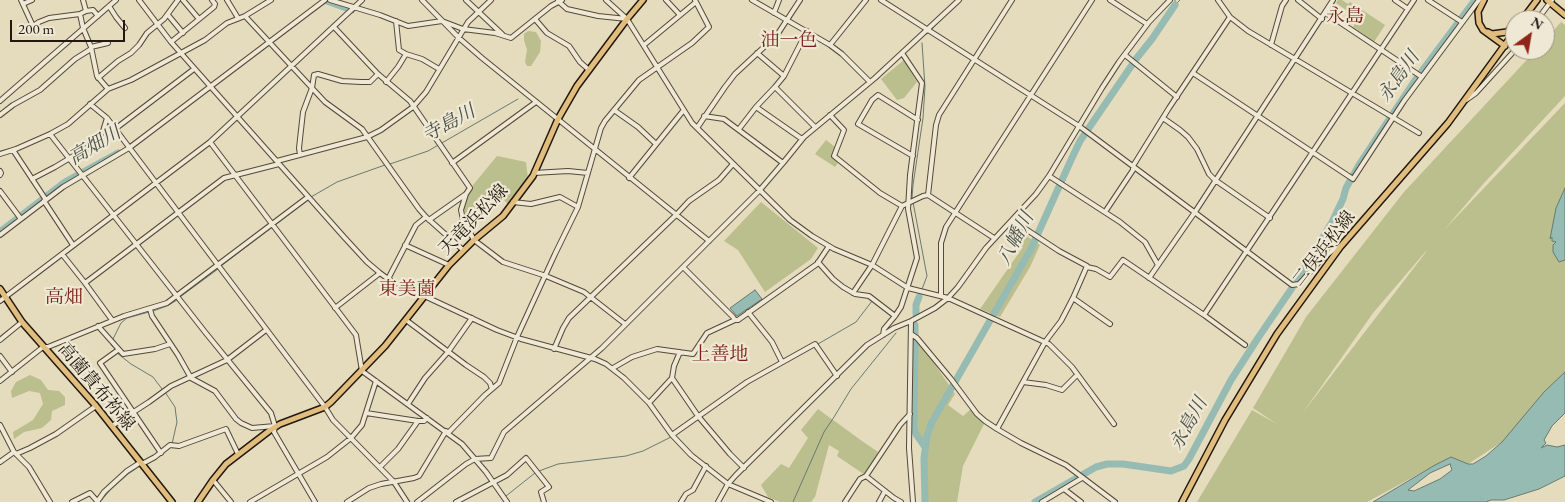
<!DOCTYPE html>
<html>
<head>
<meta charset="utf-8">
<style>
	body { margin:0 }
	#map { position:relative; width:1565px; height:502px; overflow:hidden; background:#e5dbbd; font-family:"EB Garamond",serif }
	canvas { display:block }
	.north { position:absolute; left:1505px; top:10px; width:50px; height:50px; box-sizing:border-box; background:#eee8d4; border:1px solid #9d9585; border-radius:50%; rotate:32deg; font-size:14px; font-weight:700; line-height:20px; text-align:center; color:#23180f }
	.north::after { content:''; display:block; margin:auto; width:18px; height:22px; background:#8f2418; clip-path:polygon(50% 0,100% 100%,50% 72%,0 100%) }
	.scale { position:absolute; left:10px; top:20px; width:115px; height:22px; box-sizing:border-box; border:2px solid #23180f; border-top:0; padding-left:6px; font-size:15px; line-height:18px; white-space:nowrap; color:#23180f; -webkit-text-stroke:4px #eee8d4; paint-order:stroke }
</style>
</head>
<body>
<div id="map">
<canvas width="1565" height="502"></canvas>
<div class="north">N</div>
<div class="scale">200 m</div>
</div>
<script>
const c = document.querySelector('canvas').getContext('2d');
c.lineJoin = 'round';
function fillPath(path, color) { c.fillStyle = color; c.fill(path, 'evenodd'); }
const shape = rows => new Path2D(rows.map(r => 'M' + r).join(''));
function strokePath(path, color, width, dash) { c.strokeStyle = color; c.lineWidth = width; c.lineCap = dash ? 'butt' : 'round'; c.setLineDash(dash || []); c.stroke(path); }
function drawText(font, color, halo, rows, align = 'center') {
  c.font = font + ' "EB Garamond","Noto Serif JP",serif'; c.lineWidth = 4.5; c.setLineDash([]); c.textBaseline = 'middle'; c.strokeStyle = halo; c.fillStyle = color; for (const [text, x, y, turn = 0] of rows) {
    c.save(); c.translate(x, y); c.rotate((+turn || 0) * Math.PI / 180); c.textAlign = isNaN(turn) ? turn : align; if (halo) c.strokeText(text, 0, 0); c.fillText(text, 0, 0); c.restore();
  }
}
const green = shape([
	[1338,0,1342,0,1348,4,1350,2,1385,25,1374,42,1353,27,1358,18,1336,3],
	[1561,22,1565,25,1565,96,1484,183,1444,230,1565,103,1565,377,1502,442,1468,464,1443,461,1367,502,1197,502,1252,410,1277,424,1253,408,1306,317,1404,192,1536,50,1545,50,1545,40],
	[1426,251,1426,252,1302,414,1373,313],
	[528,31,536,32,541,41,540,52,531,66,527,66,525,62,527,50,524,40,524,34],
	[904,60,917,82,904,98,897,100,881,79],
	[826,140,835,147,832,157,838,163,835,167,815,154],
	[497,156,526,162,528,179,508,204,496,192,488,194,470,216,465,214,463,207,473,185],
	[761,202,818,248,811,259,765,292,738,250,724,241],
	[1022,233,1040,245,1030,267,1000,317,980,309,1023,247,1017,242],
	[917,338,955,394,948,405,963,416,972,408,984,424,963,466,957,502,928,502,927,465,916,429],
	[30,375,41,380,48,390,59,391,65,397,65,405,52,411,51,420,42,428,24,432,14,439,13,432,33,420,43,404,40,393,29,391,12,398,11,391,16,382],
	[818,409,862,441,878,452,865,475,837,456,839,451,829,445,815,497,811,502,780,502,768,497,761,485,781,464,789,468,808,438,801,430]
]);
const water = shape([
	[1565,188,1565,260,1559,262,1553,252,1553,245,1556,242,1552,241,1552,237,1550,239,1556,208,1565,188],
	[755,290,762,299,737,316,730,308,755,290],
	[1565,372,1565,413,1552,426,1544,440,1546,443,1541,448,1547,445,1557,447,1565,445,1565,476,1539,489,1504,500,1491,500,1486,502,1373,502,1435,465,1451,457,1468,464,1473,464,1486,456,1502,442,1544,392,1565,372],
	[1450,464,1452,470,1440,479,1414,491,1408,490,1430,473,1450,464]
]);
const stream = shape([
	[1175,0,1175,5,1180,0],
	[353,13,355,10],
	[932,29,937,24],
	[927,34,928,32],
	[390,164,428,151,518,99],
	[311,197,337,182,385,165],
	[912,198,913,185,923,118,925,87,922,43],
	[913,202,927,276,919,297],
	[221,266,308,200],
	[180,297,218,269],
	[153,311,167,306,177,300],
	[113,339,121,323,127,318,149,312],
	[111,343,111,345,115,349],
	[818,344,856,322,872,301],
	[117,353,131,364,153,377,162,389],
	[165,392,175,407,176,415,177,422,172,444],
	[159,456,170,448],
	[539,471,558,464,626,456,643,451,671,437],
	[506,496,535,473],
	[100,502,111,489,128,474,140,466],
	[793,502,824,432,834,417,851,389,896,333]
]);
const river = shape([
	[327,1,349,9],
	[0,232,65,182,118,153],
	[1297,281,1332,222,1343,199,1346,188,1359,165,1416,79,1475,0],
	[916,314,916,305,919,297],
	[915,325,914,428,916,434,925,447],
	[925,502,924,458,927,436,932,422,1031,249,1071,160,1080,141,1136,59,1152,39,1175,5],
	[1035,502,1096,467,1107,464,1123,464,1171,471,1184,466,1189,459,1231,380,1258,338,1292,288]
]);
const minor = shape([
	[21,0,33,26,39,22,49,18,80,14,86,11,93,10,98,16],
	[83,0,86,11],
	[139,0,171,42,344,237,367,262,380,273,388,279,497,330,521,339,595,359,606,364,624,378,649,403,672,435,691,455,728,484,771,502],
	[183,0,199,19],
	[227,0,238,18],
	[330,0,380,15,408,26,442,21,463,29,495,33,511,38,551,6,562,0],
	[422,0,459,38,482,58,709,241],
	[466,0,502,34],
	[606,0,627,19,692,123,790,220,812,236,834,249,872,265,908,288,948,298,1049,344,1072,367,1114,424],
	[666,0,680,15],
	[752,0,830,45],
	[866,0,830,45,842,54,870,82],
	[881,0,1079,126,1292,285,1299,284,1319,262,1333,250,1341,246],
	[1110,0,1147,24],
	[1218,0,1230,17,1248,31,1419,133],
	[1298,0,1322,19],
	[1395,0,1408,9],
	[1428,0,1462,22],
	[558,1,567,9,598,16,627,19],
	[23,4,32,0],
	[109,6,116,17,125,28],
	[774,13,779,0],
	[1326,13,1422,77],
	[80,14,83,28,91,47,97,76,108,89],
	[168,15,183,33],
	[245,16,325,102,362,129,419,209,426,217,463,250],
	[535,19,547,33,569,46,580,62,589,70],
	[1537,20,1552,0],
	[396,21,399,50,406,54,422,59,439,69],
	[334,27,378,74,410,101,470,188,466,194,461,210,463,220,474,240,503,262,546,276,584,292,625,324],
	[807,31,784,76,775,87,815,127],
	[171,42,214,7,215,4,212,0],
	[644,45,696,2],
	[1271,45,1282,6,1286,0],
	[91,47,108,43],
	[757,53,784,76],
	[1125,55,1177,97],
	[1193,73,1353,179,1404,101,1479,0],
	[98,78,118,61,131,53,139,45,147,33,164,19,178,0],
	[386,82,398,67,406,54],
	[1466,100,1476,93,1515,50],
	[0,101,116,0],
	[90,104,107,118,325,407,333,420,394,482,407,502],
	[756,107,775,87],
	[614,110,638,127,656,144],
	[0,115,13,105,40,90,75,59,91,49],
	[830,115,844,130,834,156,880,193,902,206,923,196,928,195],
	[704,116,724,119,783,163],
	[1163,118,1180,130,1188,137,1197,149,1209,174,1215,180,1270,218],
	[697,128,725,87,735,74,777,35,800,0],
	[115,129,194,69],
	[739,129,756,107,802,139],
	[50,134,205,332,271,413,275,426,274,432,315,502],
	[210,142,356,335,362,371,462,444,486,472,507,502],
	[13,150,46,200],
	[0,154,16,149,50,134,68,124,108,89,131,80,181,53,205,40,227,23,245,16,271,0],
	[300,155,299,148,303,112,312,88,314,75,318,74,342,81,361,82,370,82,378,74],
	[913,156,858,124,872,100,878,95,918,120],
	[277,161,367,137,381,130,413,107,426,92,468,22,491,0],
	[452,163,536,102],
	[0,171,1,173,0,175],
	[534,173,568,171,588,173],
	[1049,176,1120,222,1145,242,1158,265],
	[629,178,683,111],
	[32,179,55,167,95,143,103,131,107,118],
	[0,191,21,219],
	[44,201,73,245],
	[513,202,531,204,560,197,578,207],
	[1105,212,1133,170,1133,166,1169,108,1230,17],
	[429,220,466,194],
	[1012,220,1059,251,1087,266,1073,298,1061,321,1045,342,997,429,1021,443,1066,465,1115,502],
	[0,235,63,187,129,148,325,0],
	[994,238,928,195,936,125,939,115,1012,0],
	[405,245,449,265],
	[62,254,85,283],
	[818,262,833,279,843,287,855,294,869,296,895,316],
	[683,267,733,317,735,320,738,320,817,264,829,246],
	[1087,267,1096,269,1110,277,1123,260,1204,315],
	[1149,278,1195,212,1333,0],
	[388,279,416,225,426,217],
	[853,293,872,265,902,206],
	[941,296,941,243,946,227,1092,0],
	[1073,298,1110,324],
	[0,301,210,142,362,0],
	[335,308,380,273],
	[150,309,152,316,178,355,191,378,215,391,236,419,241,423,252,428,275,426],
	[748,312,772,342,782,362],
	[112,320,85,283,224,178,279,164],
	[406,320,466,365,484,377,490,383,492,389],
	[911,321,909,448,913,502],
	[98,326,123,354,155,349,170,344],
	[911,334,917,338,951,379,977,414,985,421,997,429],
	[883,335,884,329,895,316,901,307,917,258,908,209,910,175,922,83,902,53],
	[0,340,22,322],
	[1245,345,1204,315,1414,0],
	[554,349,563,328,569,318,676,215,689,201,719,180,733,164],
	[118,350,100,363,161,453],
	[0,356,12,372],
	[613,368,632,357,657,349,693,354,707,333,735,320],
	[672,378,698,416,730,454,744,468],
	[0,381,43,347,48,347,124,316,167,303,308,197],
	[1023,382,1046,385,1062,390,1077,375],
	[649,403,672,378,674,366,680,352],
	[408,404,425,378,448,352,472,318],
	[366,413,418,421,424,421,427,418],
	[0,425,14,452,29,467,50,502],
	[112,426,149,402,171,386,227,360,266,330],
	[448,433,485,395,499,383,517,337,555,254,578,207,601,128,605,121,639,80,692,43,709,27,695,0],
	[672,435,747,382,815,344,837,376],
	[16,454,30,448,56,434,96,406],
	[0,462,14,452],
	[142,464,155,457,170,445,179,446,226,429,238,454],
	[380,467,398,449,418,421],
	[866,476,894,498,901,502],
	[213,480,231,502],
	[1064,489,1081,502],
	[72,502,90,493,97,501],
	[97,502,104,492,127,471,141,462],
	[250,502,327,457,351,438,362,425,376,381],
	[347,502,369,488,381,484,414,478,419,476,446,431],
	[417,502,466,464,475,459,491,458,504,432,602,348,759,191,783,163,804,137,875,78,959,0],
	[456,502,507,475,526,458,549,487,541,492,544,502],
	[681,502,686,494,693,490,706,466],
	[718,502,728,484,736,475,867,345,894,328,911,321,935,308,948,298,958,287,986,248,1036,194,1049,176,1102,88,1119,62,1149,22,1170,0],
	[845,502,860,479,866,476,900,425,910,414],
	[879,502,885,491],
	[1042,502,1082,478]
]);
const major = shape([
	[1484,0,1478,12,1479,23,1483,30,1505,46],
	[1547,0,1565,15],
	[1522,20,1537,0],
	[1488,32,1492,34,1507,32,1515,24],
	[0,289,22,322,96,406,172,502],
	[198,502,213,480,226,464,269,431,280,424,325,407,331,402,385,346,449,265,474,240,503,216,533,176,558,119,577,86,627,19,643,0],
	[1182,502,1225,420,1277,334,1341,246,1448,123,1515,31]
]);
const streetNames = [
	["天竜浜松線",474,220,-46],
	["二俣浜松線",1324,249,-52],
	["高薗貴布祢線",96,387,50]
];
const neighbourhoodNames = [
	["永島",1345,17],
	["油一色",789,41],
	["東美薗",407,290],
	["高畑",64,298],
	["上善地",720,355]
];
const waterNames = [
	["永島川",1399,77,-55],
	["寺島川",449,124,-29],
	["高畑川",95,146,-31],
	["八幡川",1016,239,-63],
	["永島川",1189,424,-61]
];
fillPath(green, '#bbbe8d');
fillPath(water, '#96bbb3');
strokePath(water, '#687a71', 1);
strokePath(stream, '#687a71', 1);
strokePath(river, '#96bbb3', 7);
strokePath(minor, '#54493a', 6);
strokePath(major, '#23180f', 8);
strokePath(minor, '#eee8d4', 4);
strokePath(major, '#e2be7e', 5);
drawText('18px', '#23180f', '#eee8d4', streetNames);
drawText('19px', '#7a1f14', '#eee8d4', neighbourhoodNames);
drawText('italic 19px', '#4b5148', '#eee8d4', waterNames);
</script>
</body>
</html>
